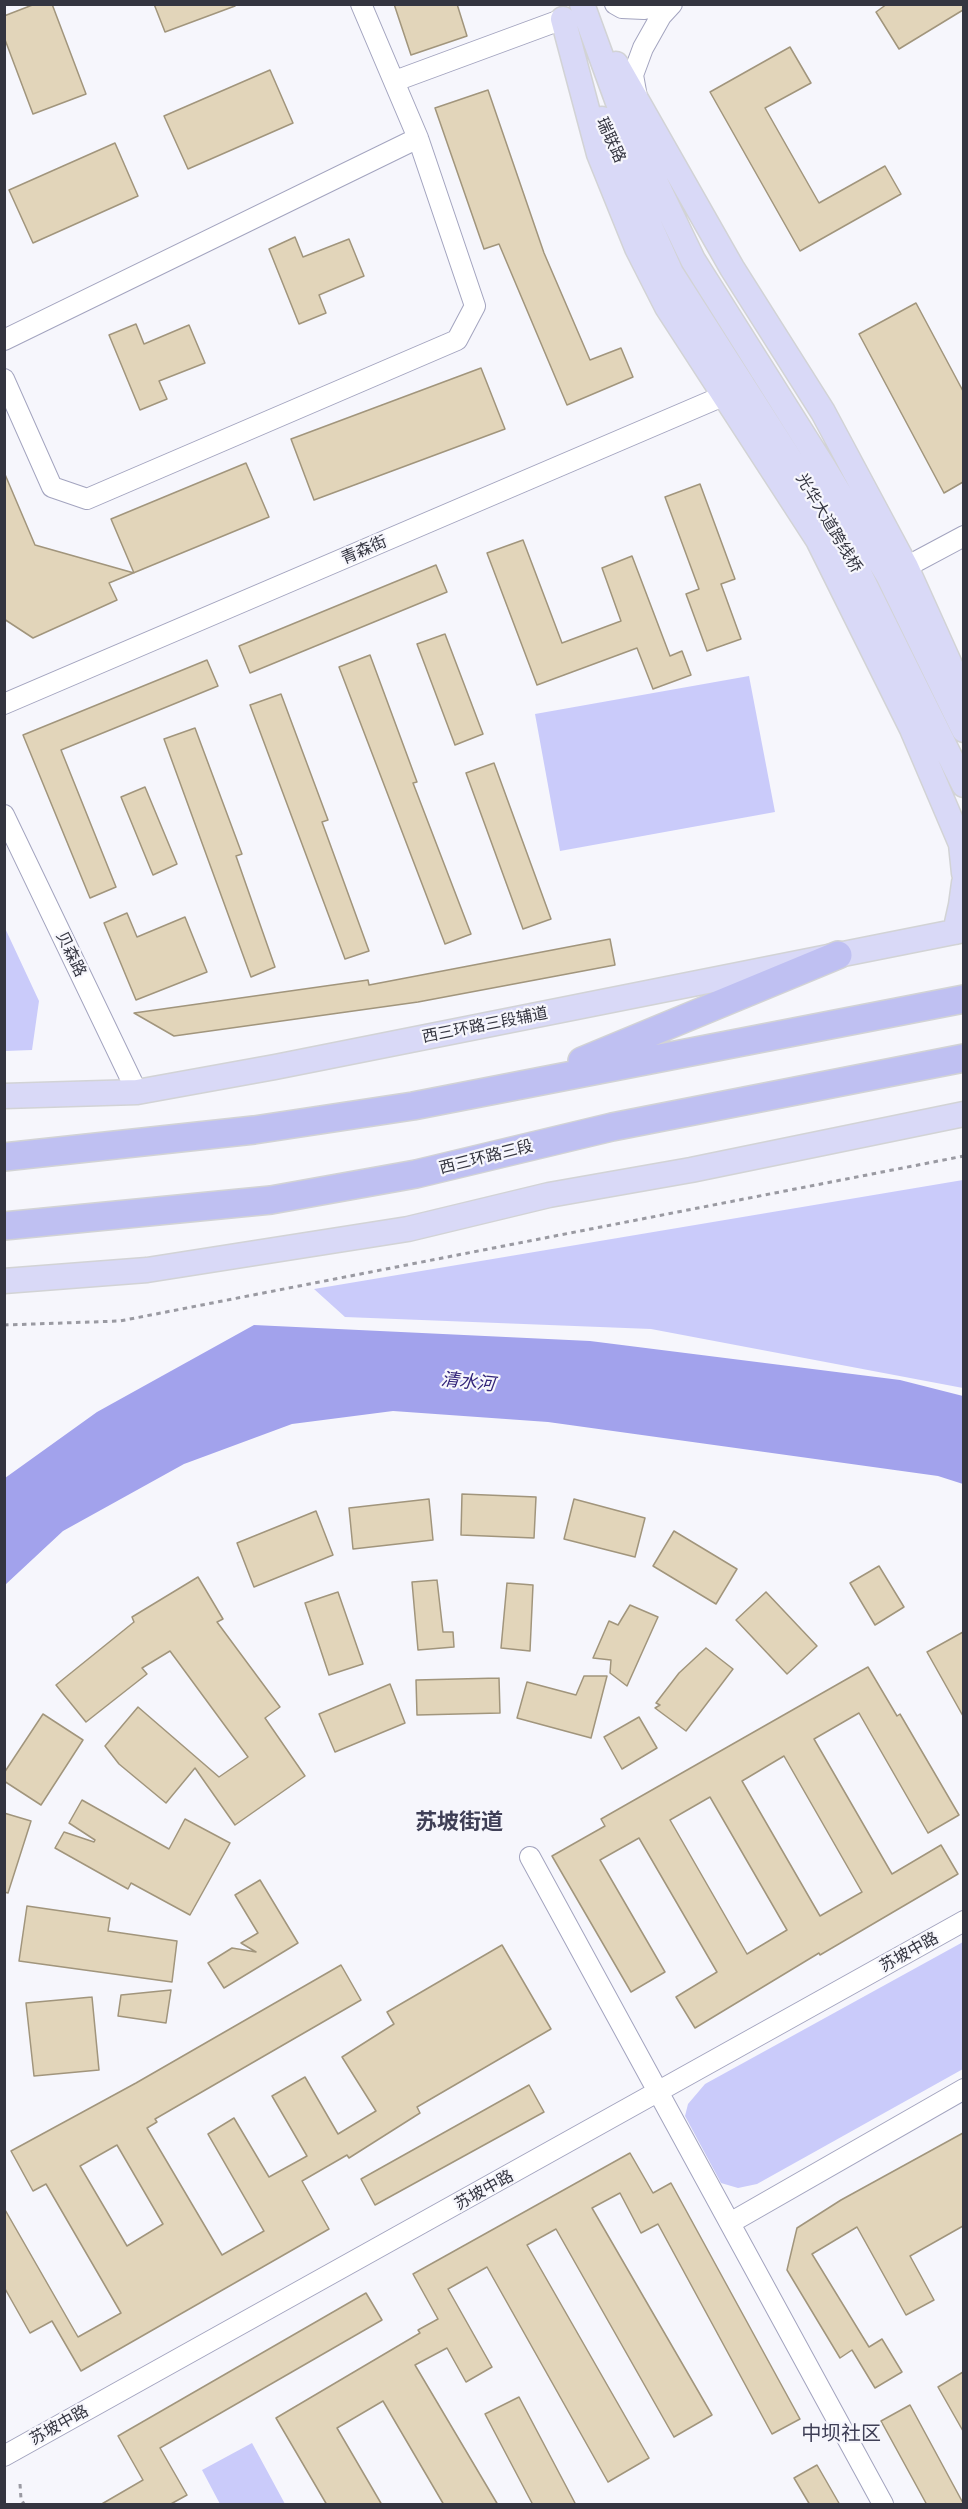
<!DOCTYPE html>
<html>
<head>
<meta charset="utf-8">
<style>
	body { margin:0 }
	#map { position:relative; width:968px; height:2509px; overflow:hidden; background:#f6f6fc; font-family:"Golos Text",sans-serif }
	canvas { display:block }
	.frame { position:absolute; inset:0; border:6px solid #343540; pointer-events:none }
</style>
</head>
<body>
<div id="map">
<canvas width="968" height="2509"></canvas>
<div class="frame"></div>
</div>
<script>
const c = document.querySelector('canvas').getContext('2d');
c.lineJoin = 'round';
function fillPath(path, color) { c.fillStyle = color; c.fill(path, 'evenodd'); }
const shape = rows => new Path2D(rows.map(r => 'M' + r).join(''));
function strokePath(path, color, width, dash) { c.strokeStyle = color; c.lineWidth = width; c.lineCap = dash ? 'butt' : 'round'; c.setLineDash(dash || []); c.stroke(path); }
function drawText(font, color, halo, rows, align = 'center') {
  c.font = font + ' "Golos Text","Noto Sans SC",sans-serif'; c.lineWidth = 4.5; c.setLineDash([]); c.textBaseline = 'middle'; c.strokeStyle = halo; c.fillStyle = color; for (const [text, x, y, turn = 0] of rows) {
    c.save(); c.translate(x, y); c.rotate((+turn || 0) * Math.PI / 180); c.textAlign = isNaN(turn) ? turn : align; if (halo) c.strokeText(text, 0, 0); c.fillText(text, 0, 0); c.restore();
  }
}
const green = shape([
	[749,676,775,812,560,851,535,714],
	[4,926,39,1001,32,1050,5,1051],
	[963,1180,963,1388,651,1329,345,1317,314,1289],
	[963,1942,963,2069,757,2184,738,2188,721,2183,685,2116,688,2104,705,2084],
	[252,2443,285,2504,220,2504,202,2470]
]);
const water = shape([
	[254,1325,590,1341,900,1380,963,1396,963,1484,938,1476,548,1422,393,1411,292,1424,184,1464,63,1531,5,1585,5,1478,97,1412]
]);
const building = shape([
	[35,4,52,4,86,94,33,114,4,37,4,16,35,4],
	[154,4,235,4,235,6,165,32,154,4],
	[394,4,457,4,467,36,411,55,394,4],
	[887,4,963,4,963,10,899,49,876,12,887,4],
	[790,47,811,83,765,108,819,203,885,166,901,194,800,251,710,92,790,47],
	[270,70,293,123,188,169,164,116,270,70],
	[488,90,544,253,590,360,621,348,633,377,567,405,499,244,484,249,435,108,488,90],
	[115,143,138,196,33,243,9,190,115,143],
	[295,237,303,257,349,239,364,276,319,295,326,313,299,324,269,249,295,237],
	[916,303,963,391,963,482,944,493,859,334,916,303],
	[136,324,144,344,189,325,205,363,159,381,167,399,140,410,109,335,136,324],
	[481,368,505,429,314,500,291,439,481,368],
	[246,463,269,517,109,583,117,600,33,638,4,619,4,472,35,545,134,573,111,519,246,463],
	[700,484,735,579,721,584,741,639,707,651,686,594,699,589,665,497,700,484],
	[523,540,562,643,621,621,602,568,632,556,670,656,682,651,691,675,653,689,637,648,537,685,487,553,523,540],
	[436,565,447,592,250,673,239,646,436,565],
	[445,634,483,734,455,745,417,644,445,634],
	[370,655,417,782,413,783,471,934,445,944,339,667,370,655],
	[207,660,218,686,61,750,116,887,90,898,23,735,207,660],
	[281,694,328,820,322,822,369,951,345,959,250,705,281,694],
	[195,728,242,854,236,856,275,967,251,977,164,739,195,728],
	[494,763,551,919,523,929,466,773,494,763],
	[145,787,177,864,153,875,121,797,145,787],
	[127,913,137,937,185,917,207,972,136,1000,104,923,127,913],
	[610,939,615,965,418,1002,174,1036,134,1013,368,980,369,985,610,939],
	[462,1494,536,1497,534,1538,461,1535,462,1494],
	[429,1499,433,1540,353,1549,349,1508,429,1499],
	[574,1499,645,1518,635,1557,564,1539,574,1499],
	[316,1511,333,1555,254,1587,237,1543,316,1511],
	[674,1531,737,1569,716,1604,653,1566,674,1531],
	[879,1566,904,1607,875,1625,850,1583,879,1566],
	[198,1577,223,1619,217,1622,280,1707,265,1718,305,1776,235,1825,195,1768,166,1803,119,1764,105,1746,138,1707,219,1777,248,1757,170,1651,142,1668,147,1674,86,1722,56,1685,134,1622,132,1617,198,1577],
	[437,1580,443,1632,453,1632,454,1647,418,1650,412,1582,437,1580],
	[507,1583,533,1585,530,1651,501,1648,507,1583],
	[338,1592,363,1664,329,1675,305,1603,338,1592],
	[766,1592,817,1646,787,1674,736,1620,766,1592],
	[630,1605,658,1617,627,1686,610,1673,611,1660,593,1658,609,1621,618,1625,630,1605],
	[963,1632,963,1716,927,1652,963,1632],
	[706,1648,733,1669,686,1731,655,1708,660,1705,656,1703,679,1673,706,1648],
	[868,1667,897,1716,900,1714,959,1815,928,1833,859,1713,814,1739,892,1874,941,1845,958,1874,820,1955,819,1953,695,2028,676,1997,717,1972,639,1838,600,1860,665,1972,631,1992,552,1856,605,1826,601,1819,868,1667],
	[784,1756,862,1892,820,1916,742,1781,784,1756],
	[710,1797,787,1930,747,1954,670,1820,710,1797],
	[584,1676,607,1676,591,1738,517,1718,527,1682,576,1695,584,1676],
	[499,1678,500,1713,417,1715,416,1680,499,1678],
	[390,1684,405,1723,335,1752,319,1714,390,1684],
	[43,1714,83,1740,41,1805,4,1781,4,1773,43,1714],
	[639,1717,657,1748,622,1769,604,1737,639,1717],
	[82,1800,169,1849,185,1819,230,1843,190,1915,131,1883,128,1889,55,1848,64,1832,94,1842,95,1840,69,1823,82,1800],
	[4,1813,31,1821,8,1893,4,1892,4,1813],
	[260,1880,298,1943,224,1988,208,1963,232,1948,256,1952,241,1943,258,1933,235,1895,260,1880],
	[27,1906,110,1918,108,1931,177,1941,172,1982,19,1961,27,1906],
	[502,1945,551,2029,417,2107,420,2113,349,2158,347,2155,302,2181,329,2229,81,2371,52,2321,30,2333,4,2287,4,2208,78,2337,121,2313,46,2184,33,2191,11,2151,136,2083,341,1965,361,2000,155,2119,157,2122,147,2128,222,2255,264,2231,208,2134,234,2118,269,2177,307,2156,272,2096,305,2077,338,2134,376,2111,342,2057,394,2024,387,2012,502,1945],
	[117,2145,163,2224,127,2246,80,2166,117,2145],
	[171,1990,166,2023,118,2016,121,1995,171,1990],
	[92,1997,99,2070,34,2076,26,2003,92,1997],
	[529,2085,544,2112,375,2205,361,2179,529,2085],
	[963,2133,963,2226,910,2256,934,2300,906,2315,857,2227,812,2254,869,2347,882,2339,902,2372,875,2388,852,2350,840,2358,787,2270,797,2228,841,2200,963,2133],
	[630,2153,653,2193,671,2183,800,2419,772,2434,658,2224,641,2233,620,2193,592,2208,712,2415,674,2437,556,2229,527,2245,649,2458,608,2482,487,2267,448,2289,492,2367,466,2382,447,2348,415,2365,498,2505,444,2505,383,2401,337,2428,382,2505,327,2505,276,2418,420,2333,418,2330,438,2319,413,2274,630,2153],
	[366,2293,382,2320,160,2448,187,2495,169,2505,100,2505,143,2480,118,2436,366,2293],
	[963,2372,963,2431,938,2387,963,2372],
	[519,2397,576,2505,533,2505,485,2414,519,2397],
	[910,2405,963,2503,963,2505,927,2505,881,2421,910,2405],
	[817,2465,840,2505,810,2505,794,2478,817,2465]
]);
const path = shape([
	[4,1325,120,1321,964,1156],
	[20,2484,21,2499,24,2504]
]);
const minor = shape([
	[615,4,622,8,644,9,668,4],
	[395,81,563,19],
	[637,97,633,75,643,48,661,16,672,4],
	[4,340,418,138],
	[4,379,52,487,87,499,457,340,475,306,418,138,361,4],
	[906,567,964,536],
	[4,704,723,396],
	[4,815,137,1092],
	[530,1857,883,2504],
	[730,2223,964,2089],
	[4,2456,964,1921]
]);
const major = shape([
	[582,4,620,108,693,260,824,468,888,575,964,730],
	[563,19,599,154,637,248,667,307,818,540,912,729,961,844,964,873],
	[616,64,732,268,823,412,906,567,961,689],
	[602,119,671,273,832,525,857,569,964,785],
	[955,932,961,905,964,883],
	[4,1096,137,1092,275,1067,964,930],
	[4,1281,147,1270,408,1229,549,1195,691,1170,964,1114]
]);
const highway = shape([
	[582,1061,838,955],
	[4,1157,254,1130,413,1106,964,999],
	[4,1226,271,1200,416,1174,612,1127,964,1058]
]);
const streetNames = [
	["瑞联路",611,140,66],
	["光华大道跨线桥",829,523,59],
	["青森街",364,550,-23],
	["贝森路",71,954,64],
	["西三环路三段辅道",485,1025,-11],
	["西三环路三段",486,1157,-14],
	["苏坡中路",909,1952,-29],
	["苏坡中路",484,2190,-29],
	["苏坡中路",59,2425,-29]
];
const waterNames = [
	["清水河",468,1382,6]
];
const quarterNames = [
	["中坝社区",841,2434]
];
const districtNames = [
	["苏坡街道",459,1822]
];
fillPath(green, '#cacbfa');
fillPath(water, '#a2a2ec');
fillPath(building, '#e2d5ba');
strokePath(building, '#a1957c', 1.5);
strokePath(minor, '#a3a4bf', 22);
strokePath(major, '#d2d3d5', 27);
strokePath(highway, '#d2d3d5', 30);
strokePath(path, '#9a9aa2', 3, [4.5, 4.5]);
strokePath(minor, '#fff', 20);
strokePath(major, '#d9d9f7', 24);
strokePath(highway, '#bfc0f2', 27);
drawText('16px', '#343540', '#f6f6fc', streetNames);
drawText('italic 18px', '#34267a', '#f6f6fc', waterNames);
drawText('20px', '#3f3f56', '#f6f6fc', quarterNames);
drawText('bold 22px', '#3f3f56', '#f6f6fc', districtNames);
</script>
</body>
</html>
